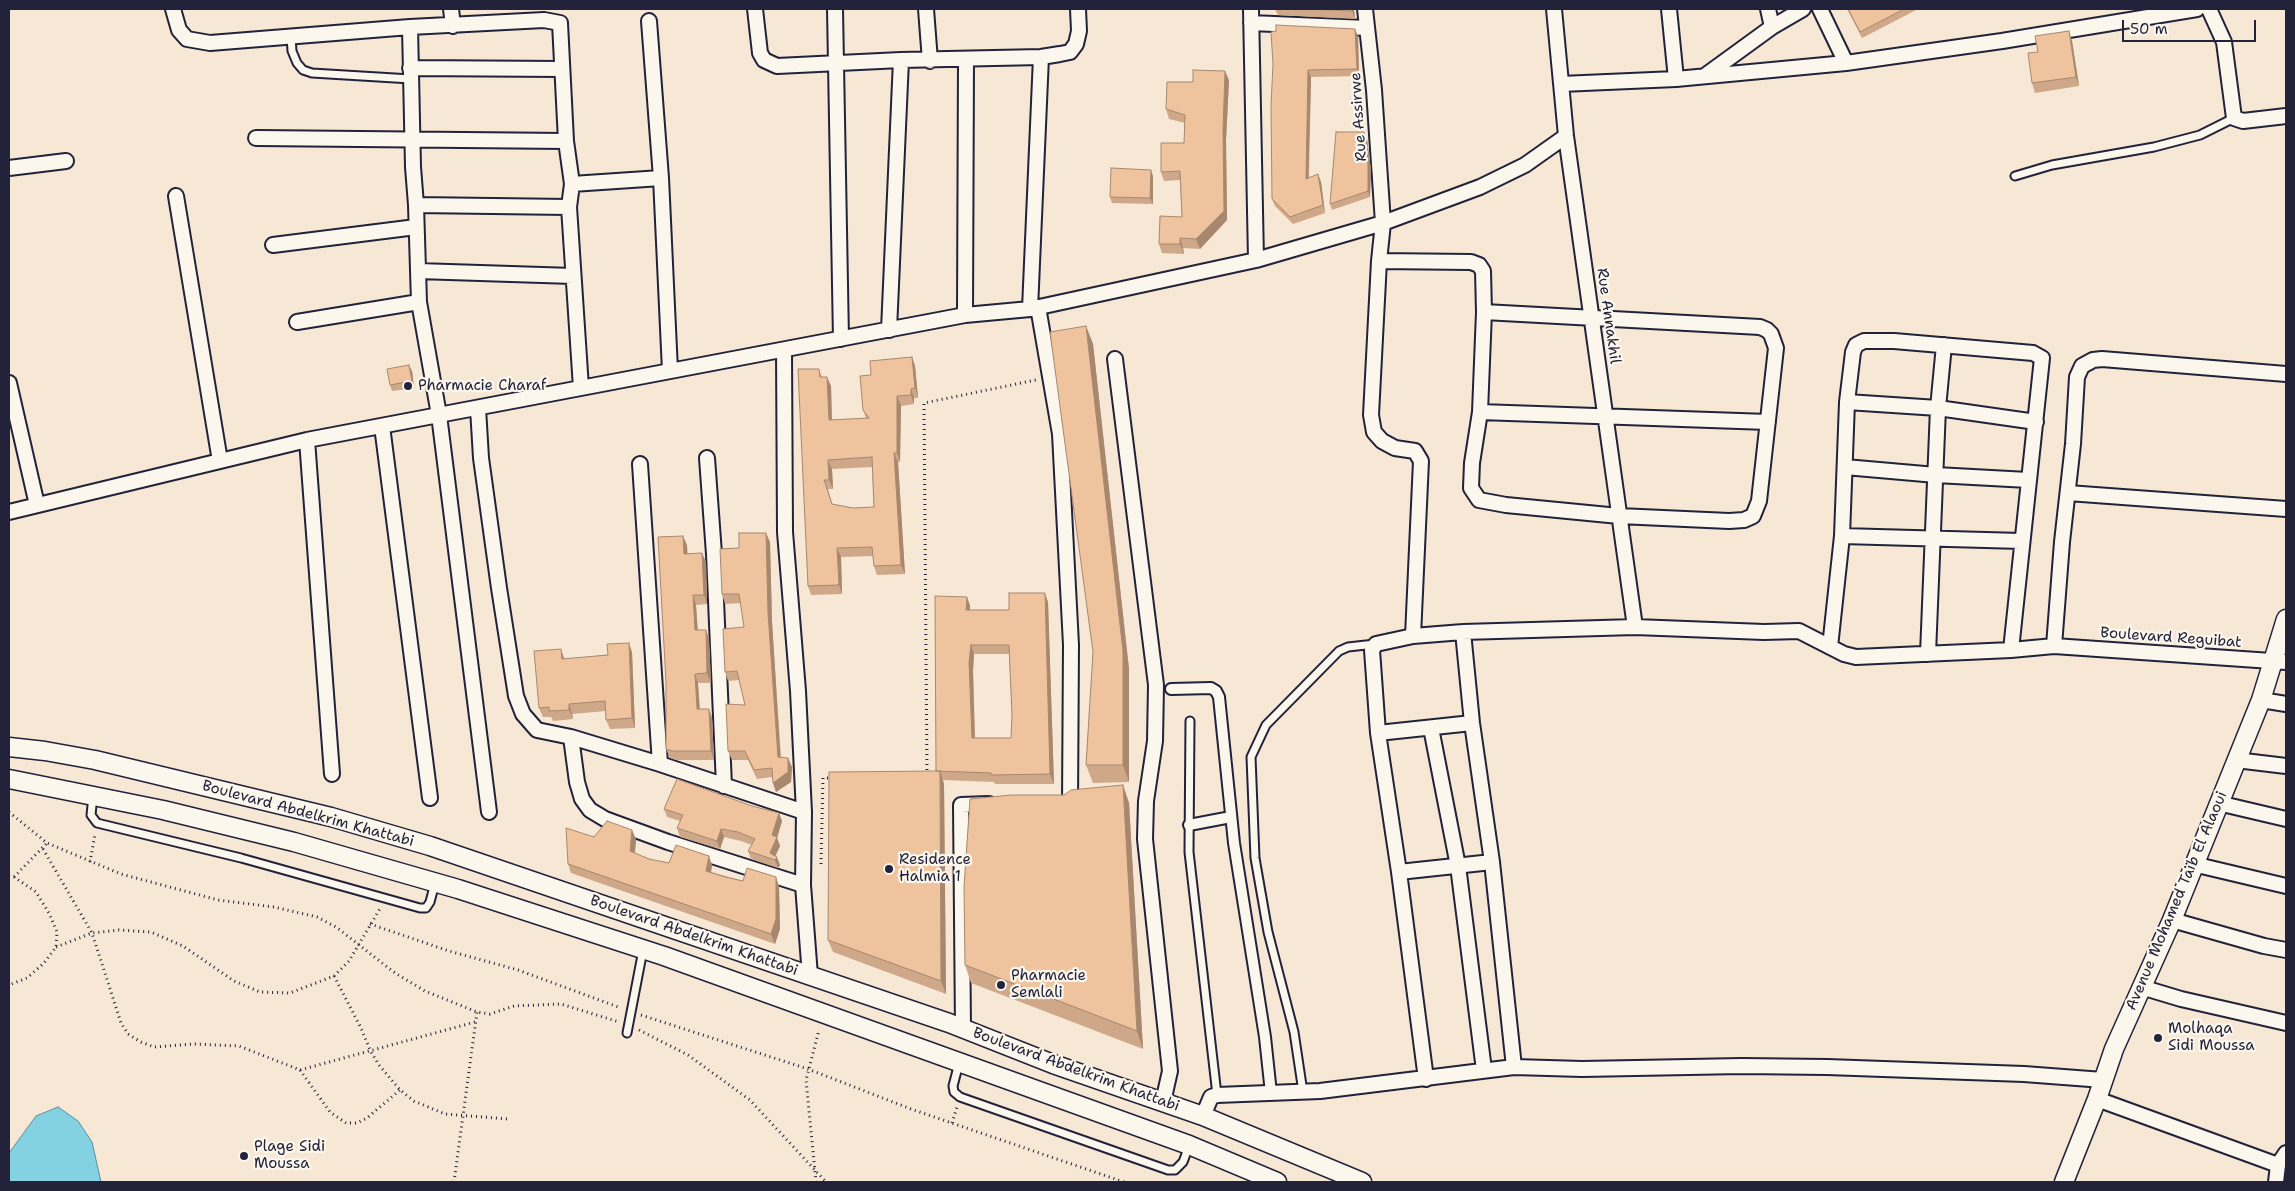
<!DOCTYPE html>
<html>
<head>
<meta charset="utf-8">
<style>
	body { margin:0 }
	#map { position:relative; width:2295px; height:1191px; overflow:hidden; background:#f7e7d5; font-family:"Shantell Sans",sans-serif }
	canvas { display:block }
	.frame { position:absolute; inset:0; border:10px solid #22223b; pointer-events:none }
	.scale { position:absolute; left:2122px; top:20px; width:134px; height:22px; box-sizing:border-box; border:2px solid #22223b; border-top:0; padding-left:6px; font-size:15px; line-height:18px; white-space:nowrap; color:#22223b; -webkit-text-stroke:4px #fbf7ec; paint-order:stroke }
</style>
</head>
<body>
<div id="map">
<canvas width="2295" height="1191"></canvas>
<div class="frame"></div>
<div class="scale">50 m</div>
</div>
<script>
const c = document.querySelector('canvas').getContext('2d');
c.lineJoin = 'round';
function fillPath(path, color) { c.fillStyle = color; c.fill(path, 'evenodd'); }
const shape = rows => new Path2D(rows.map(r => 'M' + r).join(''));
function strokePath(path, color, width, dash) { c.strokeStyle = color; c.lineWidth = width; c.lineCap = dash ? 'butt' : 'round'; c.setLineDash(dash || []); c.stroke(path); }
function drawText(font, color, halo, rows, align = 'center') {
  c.font = font + ' "Shantell Sans",sans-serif'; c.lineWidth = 4.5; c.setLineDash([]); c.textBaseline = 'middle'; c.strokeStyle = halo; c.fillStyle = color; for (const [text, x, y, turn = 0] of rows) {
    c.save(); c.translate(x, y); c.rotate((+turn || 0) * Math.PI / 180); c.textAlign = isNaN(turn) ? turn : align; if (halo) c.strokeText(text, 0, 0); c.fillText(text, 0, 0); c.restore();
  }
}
const water = shape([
	[58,1107,78,1121,92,1142,101,1182,9,1182,9,1153,36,1116,58,1107]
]);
const path = shape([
	[927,775,924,403,1036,380],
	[9,812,47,843,121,874,218,900,274,907,317,917,336,927,395,973,425,991,477,1012,490,1014,514,1006,561,1004,619,1022],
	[43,849,92,933,121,1023,128,1034,141,1042,154,1047,194,1044,239,1046,300,1070,475,1022],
	[90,862,95,834],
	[821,864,823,778,833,778],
	[9,876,14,877,36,892,49,913,57,932,56,947,44,963,27,978,9,985],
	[14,877,47,843],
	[370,924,449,951,518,970,621,1008],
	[56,947,92,933,119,930,151,932,183,946,234,981,260,992,290,993,334,976,349,961,381,907],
	[334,976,360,1026,371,1052,379,1065,400,1090,414,1101,445,1114,508,1119],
	[641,1015,808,1069,911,1109,1124,1182],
	[639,1030,688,1055,750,1100,826,1182],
	[300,1070,330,1112,346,1123,357,1123,367,1118,400,1090],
	[952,1123,957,1107],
	[454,1182,477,1012],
	[816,1182,806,1080,819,1030]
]);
const service = shape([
	[291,37,292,51,297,63,303,70,312,73,411,79],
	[2015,176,2052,165,2154,147,2200,135,2234,118],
	[1190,721,1189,852,1217,1095],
	[93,796,91,815,97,823,241,858,420,908,426,908,430,902,435,883],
	[627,1033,643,950],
	[959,1063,953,1086,954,1092,960,1097,1168,1170,1175,1170,1183,1162,1189,1146],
	[1303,1092,1294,1032,1268,932,1255,858,1251,757,1266,725,1339,651,1348,647,1375,644]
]);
const pedestrian = shape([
	[1171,689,1211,688,1216,691,1219,697,1234,843,1265,1037,1271,1093],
	[1189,825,1231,817]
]);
const minor = shape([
	[173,9,179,30,187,39,210,43,410,27,544,20,560,23,566,141,572,184,569,207,581,388],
	[451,9,453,26],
	[755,9,760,53,764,60,777,66,901,60,1041,57,1060,54,1070,52,1076,44,1079,31,1078,9],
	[835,9,841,339],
	[926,9,930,61],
	[1251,9,1256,260],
	[1365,9,1374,90,1383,223,1379,261,1371,415,1374,432,1382,441,1395,448,1415,451,1421,461,1413,636,1463,632,1635,627,1764,632,1799,631,1844,654,1856,657,2011,650,2054,646,2286,662],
	[1554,9,1566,136,1635,627],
	[1669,9,1676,79],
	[1768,9,1772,27],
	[1820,9,1846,63],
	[2209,9,2224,42,2234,118,2243,121,2286,116],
	[649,21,661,178,670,371],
	[1251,23,1367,28],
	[410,27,413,167,416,205,419,302,439,415,489,812],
	[410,68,561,69],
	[1706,75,1772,27,1803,9],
	[1561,84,1676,79,1846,63,2002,41,2197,9],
	[256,138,566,141],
	[9,168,66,161],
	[572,184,661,178],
	[176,196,220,461],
	[416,205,569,207],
	[273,245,416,227],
	[1379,261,1471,262,1479,265,1483,271,1484,312,1480,412,1472,463,1471,488,1479,500,1506,505,1619,516,1729,521,1744,520,1753,516,1759,501,1776,348,1771,334,1767,330,1760,327,1484,312],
	[418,271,573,276],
	[1038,307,1060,434,1071,645,1070,804,1065,804],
	[1030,309,1041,57],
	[965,315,966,60],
	[297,322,419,302],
	[889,330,901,60],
	[784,350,785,532,798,691,804,812,803,885,810,976],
	[1115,359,1156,685,1155,741,1146,801,1145,839,1170,1071,1163,1102],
	[9,383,37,505],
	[1847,402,1938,408,2036,422],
	[478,408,481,458,499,588,516,696,523,714,537,730,571,737,660,764,804,812],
	[1480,412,1768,422],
	[382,426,430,798],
	[307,440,332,774],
	[707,458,714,554,724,786],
	[640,464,660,764],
	[1845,467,1936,475,2028,480],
	[2068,493,2286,509],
	[9,512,307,440,965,315,1030,309,1256,260,1383,223,1480,187,1525,165,1566,136],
	[1842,536,2021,541],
	[1463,632,1472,723,1492,862,1514,1067],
	[1413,636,1376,644,1372,650,1378,733,1399,872,1426,1079],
	[2054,646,2062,542,2073,444,2077,377,2082,366,2093,360,2102,359,2286,374],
	[1830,647,1842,536,1847,402,1853,352,1856,345,1864,341,1894,341,2033,353,2042,358,2011,650],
	[1928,654,1938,408,1944,345],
	[2261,700,2286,704],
	[1431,728,1458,866,1484,1070],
	[1378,733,1472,723],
	[571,737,577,782,582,799,590,810,605,819,668,842,803,885],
	[2236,760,2286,766],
	[2218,803,2286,819],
	[2193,864,2286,886],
	[1399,872,1492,862],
	[2172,920,2264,946,2286,950],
	[2141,987,2181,999,2286,1023],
	[963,1029,961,805,989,804],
	[2097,1099,2278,1165],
	[1203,1116,1211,1097,1217,1095,1320,1091,1514,1067,1582,1069,1742,1066,1827,1067,2024,1074,2103,1080],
	[2276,1182,2278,1165,2286,1153]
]);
const tertiary = shape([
	[9,747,45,751,95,760,331,817,430,846,949,1023,1053,1064,1203,1116,1362,1182],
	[9,779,163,810,294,842,458,889,664,956,1189,1145,1277,1182],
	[2064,1182,2097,1099,2114,1049,2172,920,2261,700,2286,619]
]);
const wall = shape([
	[1275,9,1354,9,1355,19,1278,15],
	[1847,9,1918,9,1862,38],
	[1358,36,1359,76,1311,77,1309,178,1318,174,1321,182,1325,213,1293,224,1275,206,1272,199,1273,64],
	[2072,41,2079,86,2035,93,2032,83,2038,52],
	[1229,80,1226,140,1227,220,1200,249,1183,248,1184,254,1162,253,1159,244,1182,217,1180,180,1164,181,1161,172,1184,143,1185,123,1169,119,1166,109,1193,82],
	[1367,139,1371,170,1370,197,1332,210,1330,204],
	[1153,176,1153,204,1112,203,1110,197],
	[1086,326,1093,344,1129,669,1129,782,1093,783,1086,765,1093,652],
	[912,357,915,366,918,398,914,398,914,404,901,406,900,462,898,462,905,574,877,575,874,566,873,556,841,557,842,594,811,595,808,586,819,369,822,377,831,386,832,420,866,418,863,410,871,375],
	[872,467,874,507,853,508,832,504,828,489,833,489,832,469],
	[412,371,414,388,392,391,390,385],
	[770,542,772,622,781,757,792,767,791,782,776,792,772,777,757,779,748,760,732,760,728,751,745,705,739,680,728,681,725,672,744,627,741,603,725,604,722,594,739,548],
	[687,545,687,553,706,562,707,604,696,605,698,630,706,630,709,639,711,683,698,683,700,709,709,709,712,718,714,760,676,760,670,758,666,749],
	[967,597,970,606,970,610,1009,610,1048,602,1054,784,995,784,994,782,943,780,944,784,946,994,833,952,828,940,936,771],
	[974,654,1009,654,1012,715,1011,738,975,738,973,671],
	[632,652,635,728,610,729,606,720,606,711,572,714,573,719,553,721,551,717,543,717,539,708,565,659],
	[1123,785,1129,803,1143,1049,971,983,965,965,1064,795],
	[664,809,782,821,777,838,780,846,775,856,780,865,778,868,751,859,748,851,752,845,741,841,724,837,720,849,680,837,677,828,680,821,667,817],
	[632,830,636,840,635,853,649,859,669,863,712,865,711,872,743,881,776,877,779,887,780,929,775,944,571,873,568,864]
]);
const shadedWall = shape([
	[1352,9,1354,9,1355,19,1352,11],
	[1355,29,1358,36,1359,76,1357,69],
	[2069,31,2072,41,2079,86,2076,77],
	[1308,70,1311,77,1308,186,1306,179],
	[1225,71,1229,80,1226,140,1227,220,1200,249,1196,239,1223,130],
	[1364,132,1367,139,1371,170,1370,197,1368,191],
	[1151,170,1153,176,1153,204,1150,198],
	[1318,174,1321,182,1325,213,1323,205],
	[1180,238,1183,248,1184,254,1180,244],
	[1086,326,1093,344,1129,669,1129,782,1123,765],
	[912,357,915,366,918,398,915,388],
	[409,365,412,371,414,388,412,381],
	[827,377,831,386,832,429,829,420],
	[911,389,914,398,914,404,911,395],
	[897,396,901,406,900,462,897,453],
	[894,453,898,462,905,574,901,565],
	[828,460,832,469,833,489,829,480],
	[766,533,770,542,772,622,781,766,778,757,768,613],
	[683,536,687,545,688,563,684,554],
	[837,548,841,557,842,594,839,585],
	[702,553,706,562,707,604,704,595],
	[1045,593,1048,602,1054,784,1050,774],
	[693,595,696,605,698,640,695,630],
	[967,597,970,606,970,619,966,610],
	[706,630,709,639,711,683,707,673],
	[629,643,632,652,635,728,632,718],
	[971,645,974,654,973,671,975,747,972,738,969,662],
	[561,649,564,658,565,668,562,659],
	[695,674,698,683,700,718,697,709],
	[569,704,572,714,573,719,569,710],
	[709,709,712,718,714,760,711,751],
	[788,758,792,767,791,782,776,792,773,783],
	[940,771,944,784,946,994,941,981],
	[1123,785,1129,803,1143,1049,1137,1031],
	[779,813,782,821,777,838,780,846,774,859,770,853,772,835],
	[721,829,724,837,720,849,717,841],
	[632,830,636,840,634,860,630,851],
	[709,856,712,865,710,880,706,871],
	[777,857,780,865,778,868,775,860],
	[776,877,779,887,780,929,775,944,771,934]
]);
const building = shape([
	[1309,9,1352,9,1352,11,1309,9],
	[1848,9,1904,9,1860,32,1848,9],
	[1276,25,1355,29,1357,69,1308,70,1306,179,1318,174,1323,205,1290,217,1272,199,1271,105,1273,64,1271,32,1276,31,1276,25],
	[2069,31,2076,77,2032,83,2028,53,2038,52,2035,36,2069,31],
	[1193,70,1225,71,1223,130,1224,211,1196,239,1180,238,1180,244,1159,244,1160,216,1182,217,1180,171,1161,172,1161,143,1184,143,1185,115,1166,109,1167,82,1193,82,1193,70],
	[1336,132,1364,132,1368,164,1368,191,1330,204,1336,132],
	[1111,168,1151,170,1150,198,1110,197,1111,168],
	[1086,326,1123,651,1123,765,1086,765,1093,652,1050,332,1086,326],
	[912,357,915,388,911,389,911,395,897,396,897,453,894,453,901,565,874,566,872,547,837,548,839,585,808,586,798,369,819,369,820,377,827,377,829,420,869,418,863,410,860,376,871,375,870,361,912,357],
	[872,457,874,507,853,508,832,504,824,480,829,480,828,460,872,457],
	[409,365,412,381,390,385,387,369,409,365],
	[739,533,766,533,768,613,778,757,788,758,788,772,773,783,772,768,754,770,745,751,728,751,726,704,745,705,737,671,725,672,723,629,744,627,739,594,722,594,720,549,739,548,739,533],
	[683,536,684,554,702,553,704,595,693,595,695,630,706,630,707,673,695,674,697,709,709,709,711,751,672,751,666,749,666,682,658,537,683,536],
	[1009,593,1045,593,1050,774,991,775,991,773,936,771,935,596,967,597,966,610,1009,610,1009,593],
	[971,645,1009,645,1012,715,1011,738,972,738,969,662,971,645],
	[629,643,632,718,606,720,605,701,569,704,569,710,549,711,549,707,539,708,534,651,561,649,562,659,608,655,607,644,629,643],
	[940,771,941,981,828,940,829,772,940,771],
	[677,779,752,806,779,813,772,835,777,837,770,853,777,857,775,860,748,851,755,839,738,832,721,829,717,841,677,828,683,815,664,809,677,779],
	[1123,785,1137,1031,965,965,964,887,970,799,1011,795,1064,795,1071,790,1123,785],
	[607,821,632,830,630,851,649,859,669,863,676,845,709,856,706,871,725,877,743,881,747,868,776,877,776,919,771,934,568,864,566,828,594,837,607,821]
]);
const markers = [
	[408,386,5,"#22223b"],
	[889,869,5,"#22223b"],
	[1001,985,5,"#22223b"],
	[2158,1038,5,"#22223b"],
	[244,1156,5,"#22223b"]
];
const streetNames = [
	["Rue Assirwe",1359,117,-94],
	["Rue Annakhil",1608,316,82],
	["Boulevard Reguibat",2171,638,4],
	["Boulevard Abdelkrim Khattabi",308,814,15],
	["Avenue Mohamed Taïb El Alaoui",2177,901,-67],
	["Boulevard Abdelkrim Khattabi",694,936,19],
	["Boulevard Abdelkrim Khattabi",1076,1070,20]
];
const poiNames = [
	["Pharmacie Charaf",418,386],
	["Residence",899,860],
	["Halmia 1",899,877],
	["Pharmacie",1011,976],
	["Semlali",1011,993],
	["Molhaqa",2168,1029],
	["Sidi Moussa",2168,1046],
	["Plage Sidi",254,1147],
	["Moussa",254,1164]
];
fillPath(water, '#84d2e1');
strokePath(water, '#5d8c9f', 1);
strokePath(service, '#22223b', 11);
strokePath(pedestrian, '#22223b', 14);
strokePath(minor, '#22223b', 18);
strokePath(tertiary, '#22223b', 21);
strokePath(path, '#22223b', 3, [1, 4]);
strokePath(service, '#fbf7ec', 7);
strokePath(pedestrian, '#fbf7ec', 10);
strokePath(minor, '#fbf7ec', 14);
strokePath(tertiary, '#fbf7ec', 18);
fillPath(wall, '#cea888');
fillPath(shadedWall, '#a7886f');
fillPath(building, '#efc39e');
strokePath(building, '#a7886f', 1);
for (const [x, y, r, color] of markers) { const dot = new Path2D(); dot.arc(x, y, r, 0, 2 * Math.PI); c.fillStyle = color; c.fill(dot); strokePath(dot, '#fbf7ec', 2); }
drawText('15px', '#22223b', '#fbf7ec', streetNames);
drawText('15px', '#22223b', '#fbf7ec', poiNames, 'left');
</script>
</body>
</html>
